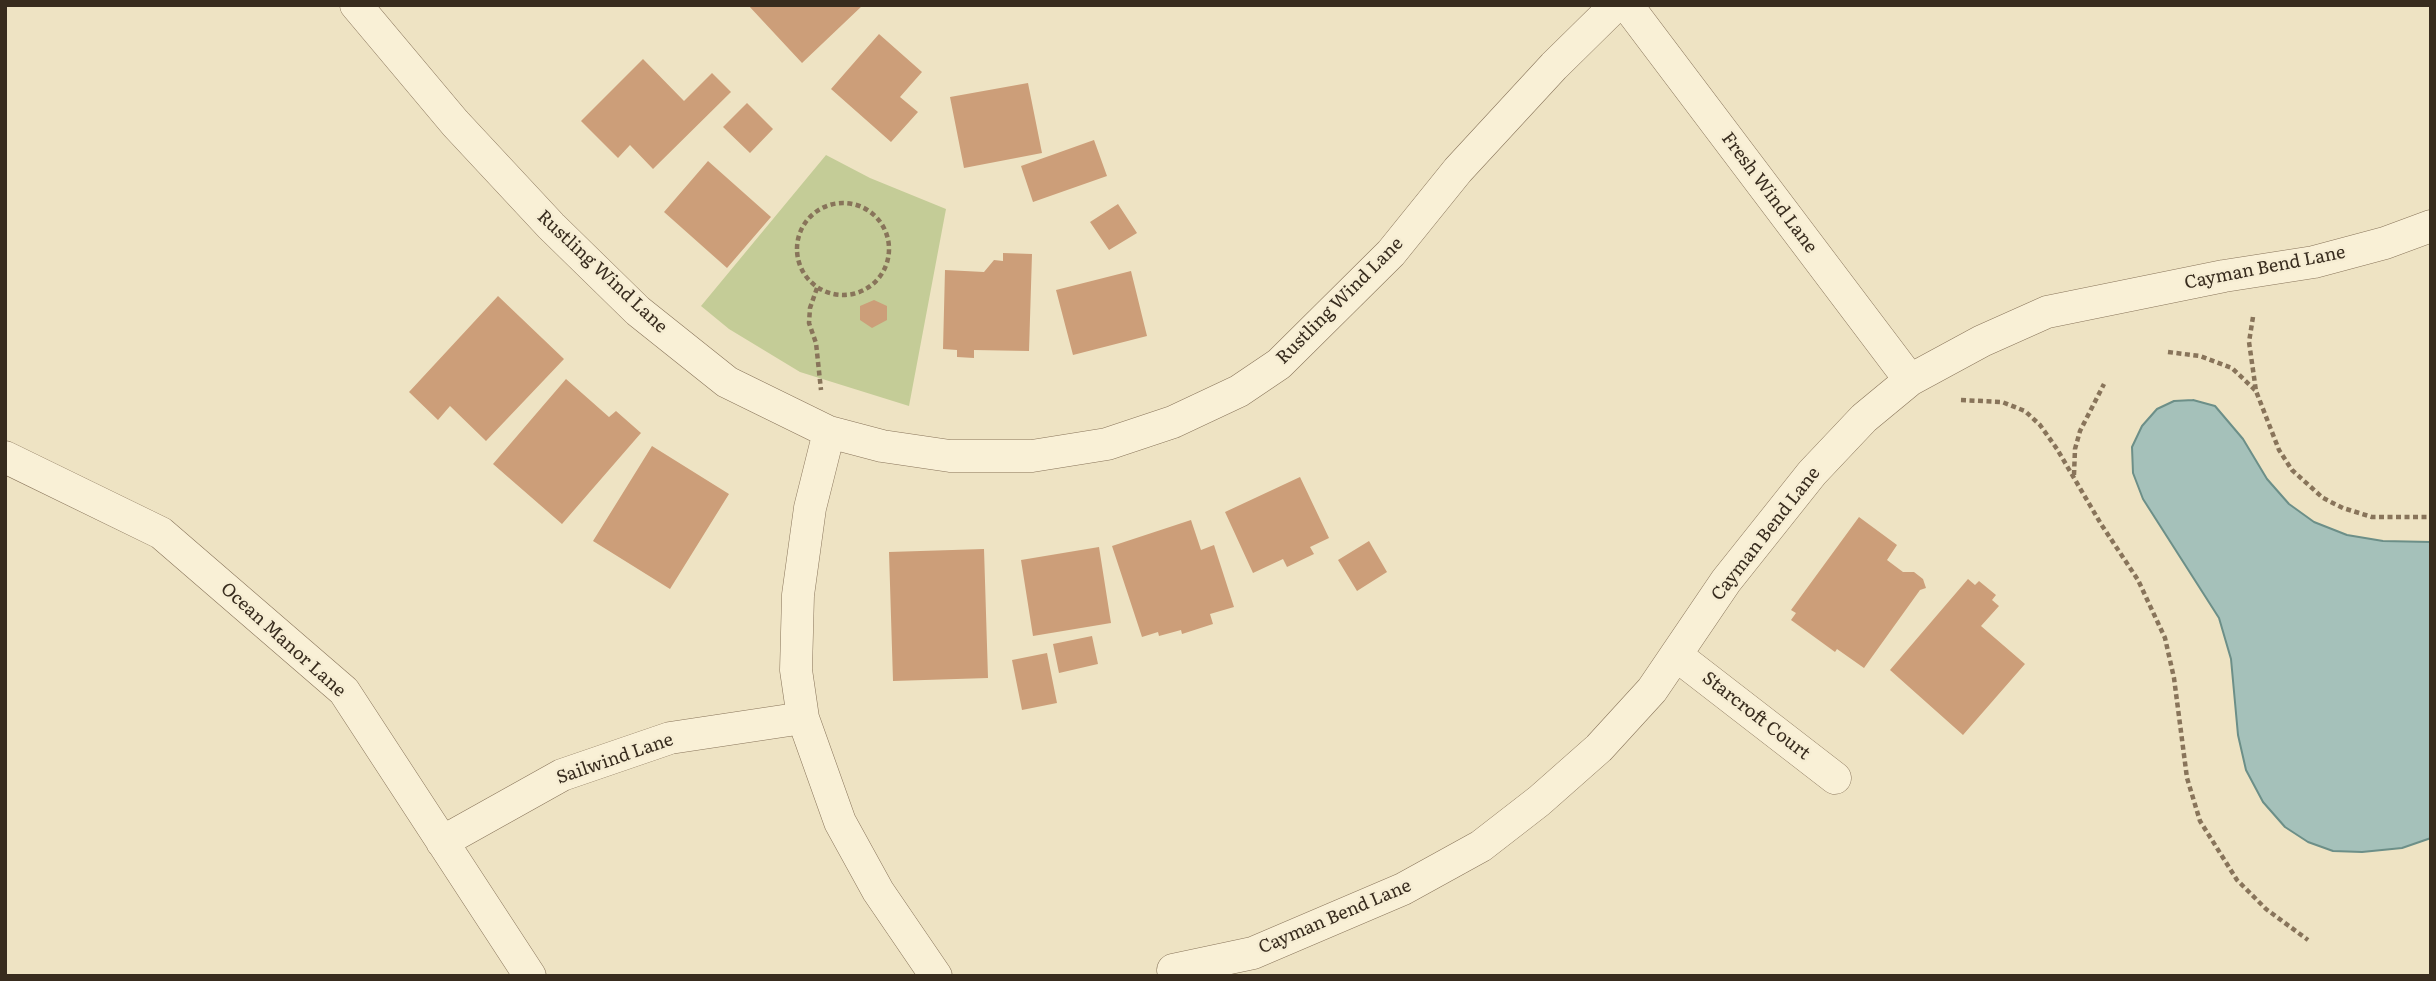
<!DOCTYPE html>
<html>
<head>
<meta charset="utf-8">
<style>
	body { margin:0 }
	#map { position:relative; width:2436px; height:981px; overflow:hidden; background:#eee3c3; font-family:Literata,serif }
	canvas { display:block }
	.frame { position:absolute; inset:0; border:7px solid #382c1e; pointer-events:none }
</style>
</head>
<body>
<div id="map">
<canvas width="2436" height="981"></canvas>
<div class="frame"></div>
</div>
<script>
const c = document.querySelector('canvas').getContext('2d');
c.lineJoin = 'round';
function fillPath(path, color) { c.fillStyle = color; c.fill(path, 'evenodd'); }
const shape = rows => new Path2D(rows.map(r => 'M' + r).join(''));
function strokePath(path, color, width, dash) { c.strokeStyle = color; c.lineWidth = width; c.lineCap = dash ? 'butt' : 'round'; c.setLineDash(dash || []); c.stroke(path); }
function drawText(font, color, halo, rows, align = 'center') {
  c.font = font + ' Literata,serif'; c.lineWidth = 5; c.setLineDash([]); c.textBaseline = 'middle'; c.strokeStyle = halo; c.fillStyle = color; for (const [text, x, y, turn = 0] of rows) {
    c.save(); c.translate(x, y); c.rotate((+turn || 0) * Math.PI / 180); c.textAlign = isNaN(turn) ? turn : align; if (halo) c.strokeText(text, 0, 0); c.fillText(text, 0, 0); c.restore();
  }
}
const green = shape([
	[826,155,870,178,946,209,909,406,800,372,729,329,701,306]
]);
const water = shape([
	[2193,400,2215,406,2243,439,2267,479,2289,504,2314,522,2347,535,2383,541,2431,542,2431,838,2402,848,2362,852,2333,851,2308,842,2285,827,2263,802,2246,770,2238,735,2231,659,2219,618,2143,499,2133,473,2132,447,2142,426,2157,409,2174,401,2193,400]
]);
const building = shape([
	[748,5,863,5,802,63],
	[879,34,922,72,900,97,918,112,891,142,831,89],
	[643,59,684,101,712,73,731,92,653,169,630,145,618,158,581,121],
	[1028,83,1042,153,964,168,950,97],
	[747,103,773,129,750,153,723,127],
	[1094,140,1107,176,1033,202,1021,166],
	[708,161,771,217,727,268,664,212],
	[1118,204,1137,233,1109,250,1090,222],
	[1003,253,1032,254,1029,351,974,350,974,358,957,357,957,350,943,349,945,270,984,272,994,260,1003,261],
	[1131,271,1147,336,1073,355,1056,290],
	[498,296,564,359,486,441,450,406,438,420,409,392],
	[874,300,887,306,887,320,872,328,860,320,860,306],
	[566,379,609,417,616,411,641,433,562,524,493,464],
	[652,446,729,494,670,589,593,541],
	[1300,477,1329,538,1310,547,1314,554,1287,567,1283,559,1253,573,1225,512],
	[1859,517,1897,545,1887,560,1903,572,1914,572,1923,579,1926,588,1920,590,1864,668,1837,649,1835,652,1791,620,1796,613,1791,610],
	[1191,520,1201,550,1214,545,1234,607,1210,614,1213,624,1182,634,1181,630,1159,636,1158,632,1142,637,1112,546],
	[1369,541,1387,572,1357,591,1338,560],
	[1099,547,1111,623,1033,636,1021,560],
	[984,549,988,678,893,681,889,552],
	[1968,579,1975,585,1979,581,1996,595,1992,600,1999,606,1981,626,2025,664,1963,735,1890,670],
	[1092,636,1098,664,1059,673,1053,644],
	[1047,653,1057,703,1022,710,1012,660]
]);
const path = shape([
	'797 249a46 46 0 1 1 92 0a46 46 0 1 1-92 0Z',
	[817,288,810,308,809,323,816,343,821,390],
	[2253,317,2249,342,2256,391,2279,450,2292,470,2323,498,2343,508,2372,517,2431,517],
	[2168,352,2200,356,2232,368,2255,390],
	[1961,400,2002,402,2025,411,2040,425,2057,449,2101,524,2138,580,2165,638,2174,678,2187,778,2200,821,2237,880,2266,909,2308,940],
	[2074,475,2075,449,2080,431,2104,384]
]);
const street = shape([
	[356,5,455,123,551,226,638,311,727,382,829,432,882,446,950,456,1032,456,1107,444,1173,422,1239,391,1279,364,1391,253,1458,170,1554,66,1616,5],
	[1627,5,1910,380],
	[829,432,810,508,798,595,796,670,803,718,840,822,878,891,936,976],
	[5,457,161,533,344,691,530,976],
	[1676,655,1835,778],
	[442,842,562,775,670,738,803,718],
	[1173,970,1253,953,1403,889,1481,846,1539,801,1599,748,1652,690,1726,581,1812,473,1864,418,1910,380,1982,341,2047,312,2224,276,2314,262,2385,243,2431,226]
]);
const streetNames = [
	["Fresh Wind Lane",1769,193,53],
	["Cayman Bend Lane",2265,268,-11],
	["Rustling Wind Lane",602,272,43],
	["Rustling Wind Lane",1340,301,-45],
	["Cayman Bend Lane",1766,534,-52],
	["Ocean Manor Lane",283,640,42],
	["Starcroft Court",1756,716,38],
	["Sailwind Lane",615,759,-19],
	["Cayman Bend Lane",1335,917,-23]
];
fillPath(green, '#c4cc97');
fillPath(water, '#a5c1ba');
strokePath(water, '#6c8f88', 2);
fillPath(building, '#cc9e79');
strokePath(street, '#88745a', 33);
strokePath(path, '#88745a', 4.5, [5, 3.5]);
strokePath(street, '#f9f0d6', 32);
drawText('18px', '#382c1e', '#f6edd3', streetNames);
</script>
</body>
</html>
